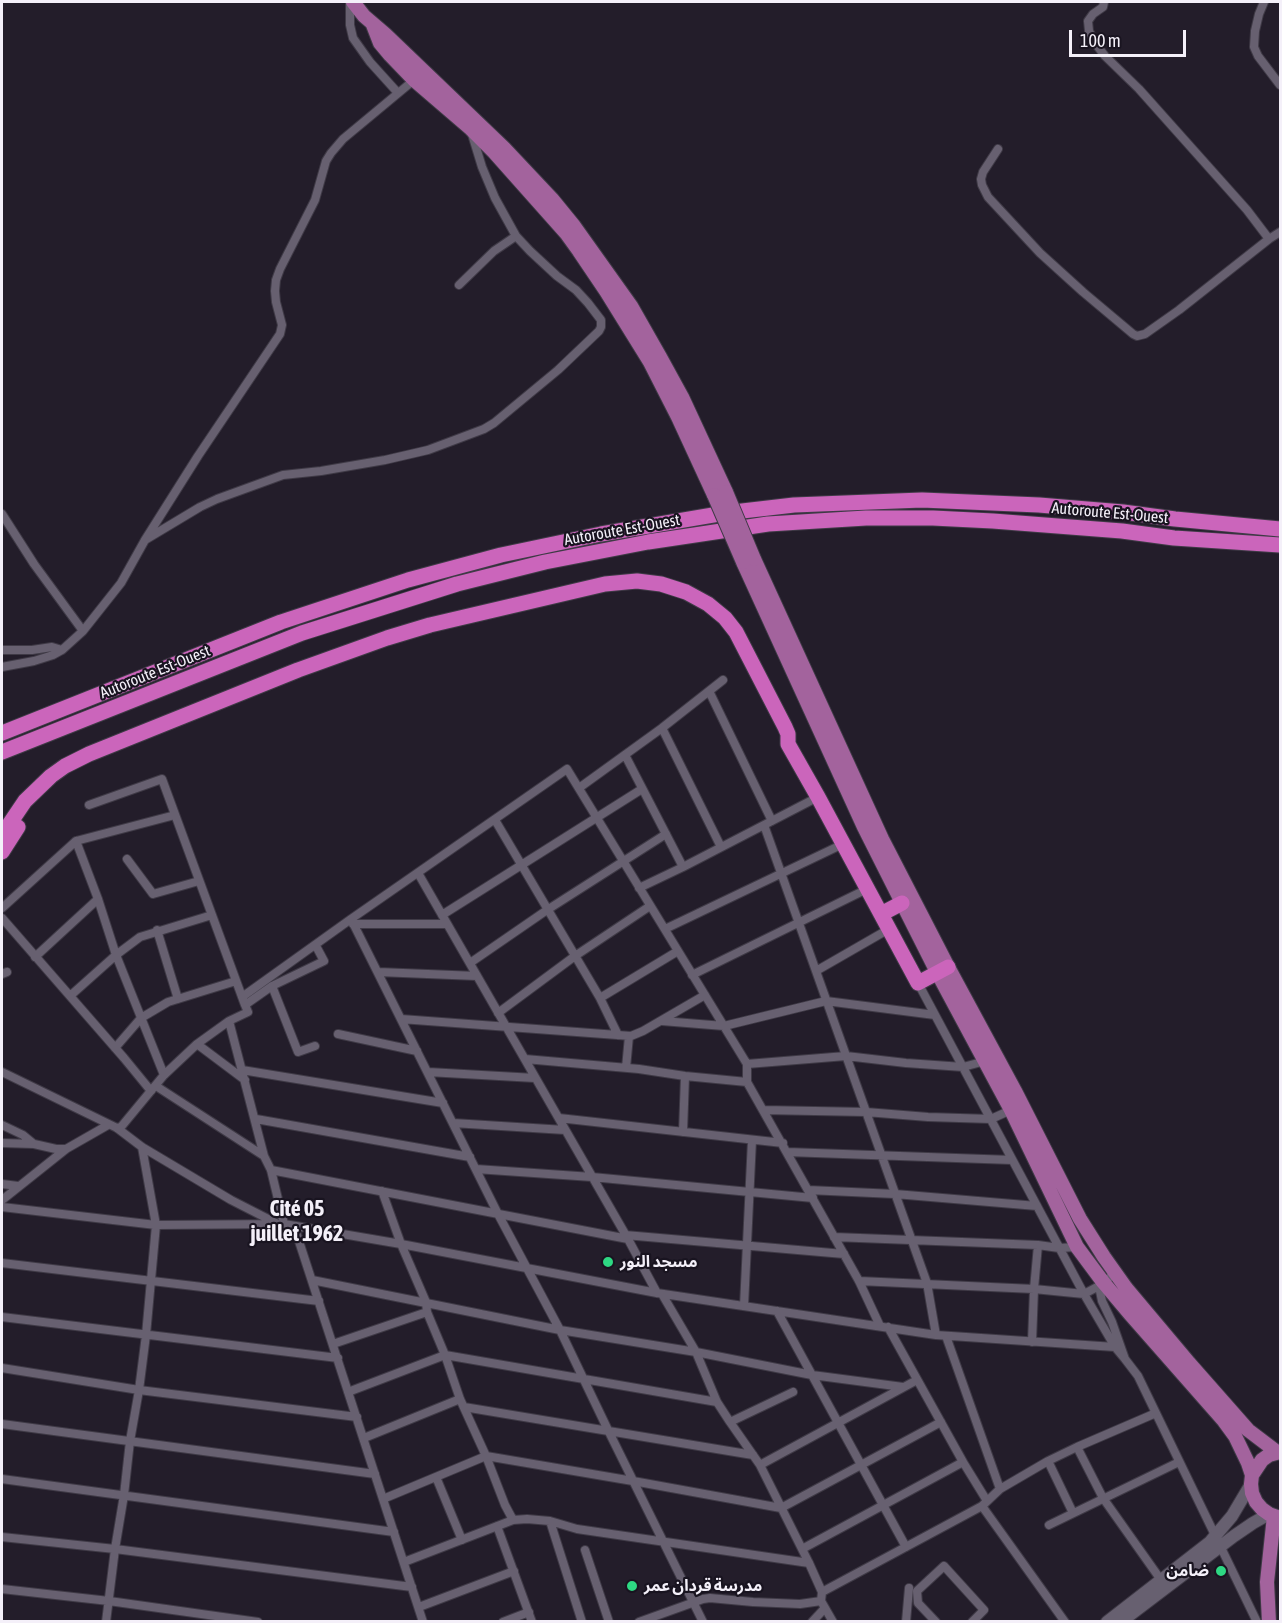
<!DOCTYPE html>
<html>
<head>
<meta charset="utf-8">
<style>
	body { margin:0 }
	#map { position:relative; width:1282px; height:1623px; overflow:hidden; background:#231d2a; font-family:"Asap Condensed",sans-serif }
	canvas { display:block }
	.frame { position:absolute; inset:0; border:3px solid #f4f0f9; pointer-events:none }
	.scale { position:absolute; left:1069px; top:30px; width:117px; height:27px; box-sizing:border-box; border:3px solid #f4f0f9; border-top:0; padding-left:8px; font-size:18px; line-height:21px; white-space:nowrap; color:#f4f0f9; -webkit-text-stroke:4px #191420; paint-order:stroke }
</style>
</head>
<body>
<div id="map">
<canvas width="1282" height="1623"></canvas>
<div class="frame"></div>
<div class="scale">100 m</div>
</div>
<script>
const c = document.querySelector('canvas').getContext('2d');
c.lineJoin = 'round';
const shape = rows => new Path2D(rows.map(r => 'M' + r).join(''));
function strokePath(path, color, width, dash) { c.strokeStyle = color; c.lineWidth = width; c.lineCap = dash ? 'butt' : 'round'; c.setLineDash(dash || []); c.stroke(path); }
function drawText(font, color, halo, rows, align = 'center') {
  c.font = font + ' "Asap Condensed","Noto Sans Arabic",sans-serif'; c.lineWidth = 4.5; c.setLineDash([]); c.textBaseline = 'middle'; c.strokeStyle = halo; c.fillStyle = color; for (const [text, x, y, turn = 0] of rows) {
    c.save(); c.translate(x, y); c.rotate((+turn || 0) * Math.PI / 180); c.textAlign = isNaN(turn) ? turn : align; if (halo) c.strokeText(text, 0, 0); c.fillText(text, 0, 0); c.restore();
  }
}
const street = shape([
	[350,2,350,25,353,38,370,62,398,93],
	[1104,2,1103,7,1093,14,1088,21,1089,31,1095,43,1105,56,1139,89,1247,210,1269,239,1280,232],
	[1264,2,1259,14,1255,31,1254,47,1258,56,1280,85],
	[998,149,983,172,981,179,982,185,988,197,1040,253,1083,292,1133,334,1137,336,1145,334,1179,310,1269,239],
	[459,285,494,251,516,236],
	[2,514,34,564,83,631],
	[145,540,200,507,217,499,283,475,321,471,385,460,428,450,484,429,494,423,558,370,599,331,601,327,601,320,588,303,576,290,557,276,530,251,516,236,495,198,482,167,471,131],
	[2,650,32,650,52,647,62,650],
	[2,667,34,661,53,655,62,650,83,631,121,583,145,540,198,456,280,334,282,325,276,302,275,291,276,280,280,269,315,200,326,161,331,153,343,139,414,80],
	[709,691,772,821],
	[662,728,721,847],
	[625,755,683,867,818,797],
	[579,788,662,728,723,680],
	[89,805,162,779,245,1005],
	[495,820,600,998,618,1035],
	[764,825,927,1283,936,1335],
	[76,841,98,899,116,955,164,1075],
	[127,859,153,894,199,881],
	[418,873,628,1239,657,1293],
	[639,888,683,867],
	[2,908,76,841,175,815],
	[442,915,642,789],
	[2,918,124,1058,151,1091],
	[351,919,498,1214,560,1330,608,1430,703,1622],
	[353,924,447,924],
	[665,929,843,844],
	[157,930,178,999],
	[35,957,98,899],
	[470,963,547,910,666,834],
	[816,971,889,929],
	[378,972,477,976],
	[2,974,7,972],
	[692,975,867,889],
	[918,983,1084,1294,1115,1347,1125,1359],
	[272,986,298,1052,315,1046],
	[70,996,116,955,140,937,212,915],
	[242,997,351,919,567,769,747,1064,747,1082,859,1281,880,1326],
	[600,998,678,951],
	[498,1013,575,956,650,906],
	[401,1019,631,1036,643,1031,705,995],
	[229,1021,264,1156,271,1170,284,1224],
	[662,1021,724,1026,826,1001,935,1015],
	[338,1034,417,1051],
	[197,1044,245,1080],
	[115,1048,141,1018,168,1002,236,981],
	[525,1059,639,1069,685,1076,747,1082],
	[747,1064,846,1056,906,1063,963,1067,989,1060],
	[626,1068,629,1036],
	[242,1070,443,1103],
	[2,1072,117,1128,142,1147,231,1200,276,1223],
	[428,1072,535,1078],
	[156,1086,264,1156],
	[763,1110,866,1112,928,1117,991,1119,1011,1110],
	[559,1118,783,1143],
	[256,1119,470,1157],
	[453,1123,565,1130],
	[2,1125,23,1135,34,1144],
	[117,1128,121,1127,164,1075,197,1044,229,1021,248,1012,245,1005,272,986,324,961,316,946],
	[683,1132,685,1076],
	[2,1143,34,1144,56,1149,66,1149],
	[787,1152,1012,1160],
	[476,1169,592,1177,813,1198],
	[271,1170,628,1239],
	[2,1184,18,1186],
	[808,1190,895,1194,1037,1206],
	[382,1191,401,1244,426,1302,427,1312,445,1355,460,1399,486,1456,505,1505,513,1520],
	[2,1200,66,1149,108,1125],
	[2,1207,156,1225,284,1224,401,1244,657,1293,936,1335,1115,1347],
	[294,1226,423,1622],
	[625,1235,844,1254],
	[834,1237,1038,1245,1059,1248,1077,1247],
	[2,1263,319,1301],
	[312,1280,560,1330,696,1352,812,1375,903,1387],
	[859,1281,1034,1289,1084,1294,1099,1286,1115,1273],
	[1099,1286,1102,1301,1112,1322,1125,1359,1138,1376,1257,1622],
	[744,1306,752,1140],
	[777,1311,906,1547],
	[2,1317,338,1358],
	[888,1327,963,1462,987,1501],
	[946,1336,1000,1489],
	[1032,1342,1034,1289,1038,1245],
	[333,1344,427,1312],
	[2,1368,139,1390,357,1417],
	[348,1392,445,1355,717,1402],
	[464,1407,753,1455],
	[730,1422,793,1392],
	[2,1424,375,1474],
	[364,1438,460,1399],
	[1077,1447,1103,1498,1161,1580],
	[1048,1461,1073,1513],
	[760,1465,917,1380],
	[436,1477,462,1540],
	[2,1479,394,1532],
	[383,1499,486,1456,633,1481,781,1508,941,1422],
	[982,1506,1065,1622],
	[550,1521,582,1622],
	[1049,1525,1179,1462],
	[497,1526,532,1622],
	[2,1537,115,1549,412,1587],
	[802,1549,963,1462],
	[585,1550,609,1622],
	[404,1562,513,1520,527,1519,550,1521,577,1529,809,1563],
	[2,1589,109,1601,258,1622],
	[822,1592,982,1506,1000,1489,1048,1461,1077,1447,1156,1413],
	[821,1601,833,1622],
	[419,1607,514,1571],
	[106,1622,115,1549,124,1495,130,1441,139,1390,146,1335,156,1225,142,1147],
	[503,1622,529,1612],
	[639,1622,703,1599,710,1598,753,1602,800,1604,821,1601,822,1592,809,1563,760,1465,730,1422,717,1402,696,1352,662,1294],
	[812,1622,825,1608],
	[906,1622,909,1588],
	[936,1622,918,1603,917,1591,944,1566,984,1610,972,1622]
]);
const secondary = shape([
	[1122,1621,1234,1536,1253,1523,1269,1514],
	[1107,1622,1210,1542,1232,1516,1251,1484]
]);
const primary = shape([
	[353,2,364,16,385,34,504,148,552,199,574,226,631,306,660,357,682,397,726,492],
	[373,25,380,43,390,55,414,80,471,129,494,152,566,233,579,251,606,291,650,362,678,417,714,495],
	[754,559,882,839,948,967,1015,1091,1080,1219,1104,1257,1126,1288,1189,1363,1248,1430,1277,1452],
	[743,562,864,827,937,972,1011,1110,1077,1247,1103,1282,1130,1314,1224,1421,1235,1436,1248,1463,1252,1475],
	[1280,1452,1269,1455,1262,1460,1252,1475,1251,1484,1252,1493,1256,1502,1262,1509,1269,1514,1280,1518],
	[1269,1622,1267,1582,1274,1516]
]);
const highway = shape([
	[2,733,281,622,408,580,501,555,601,534,725,513,794,505,922,500,1039,505,1123,512,1175,519,1280,529],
	[2,752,302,633,457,584,545,562,648,542,768,524,866,518,933,518,993,521,1122,531,1174,538,1280,545],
	[2,835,25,801,51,776,65,766,89,754,298,670,387,638,430,625,605,584,637,581,661,584,686,592,708,604,725,618,736,632,785,727,788,734,788,744,818,797,918,983,948,967],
	[2,852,18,827],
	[881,914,902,903]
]);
const primaryBridge = shape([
	[726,492,754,559],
	[714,495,743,562]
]);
const markers = [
	[608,1262,6,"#2ed883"],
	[1221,1571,6,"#2ed883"],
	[632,1586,6,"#2ed883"]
];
const streetNames = [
	["Autoroute Est-Ouest",1110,513,5],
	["Autoroute Est-Ouest",622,530,-10],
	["Autoroute Est-Ouest",155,672,-22]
];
const poiNames = [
	["مسجد النور",620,1262],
	["ضامن",1209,1571,"right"],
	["مدرسة قردان عمر",644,1586]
];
const districtNames = [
	["Cité 05",297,1209],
	["juillet 1962",297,1234]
];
strokePath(street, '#3f3a46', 10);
strokePath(secondary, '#3f3a46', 14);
strokePath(primary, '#3f3a46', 16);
strokePath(highway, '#3f3a46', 17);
strokePath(street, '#676070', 8);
strokePath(secondary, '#676070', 12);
strokePath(primary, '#a3639d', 14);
strokePath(highway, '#cb65bb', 15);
strokePath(primaryBridge, '#3f3a46', 16, []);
strokePath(primaryBridge, '#a3639d', 14);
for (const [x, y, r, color] of markers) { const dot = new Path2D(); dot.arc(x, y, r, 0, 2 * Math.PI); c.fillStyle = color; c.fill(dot); strokePath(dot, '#191420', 2); }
drawText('16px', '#f4f0f9', '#191420', streetNames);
drawText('bold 16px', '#f4f0f9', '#191420', poiNames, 'left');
drawText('bold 22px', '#f4f0f9', '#191420', districtNames);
</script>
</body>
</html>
